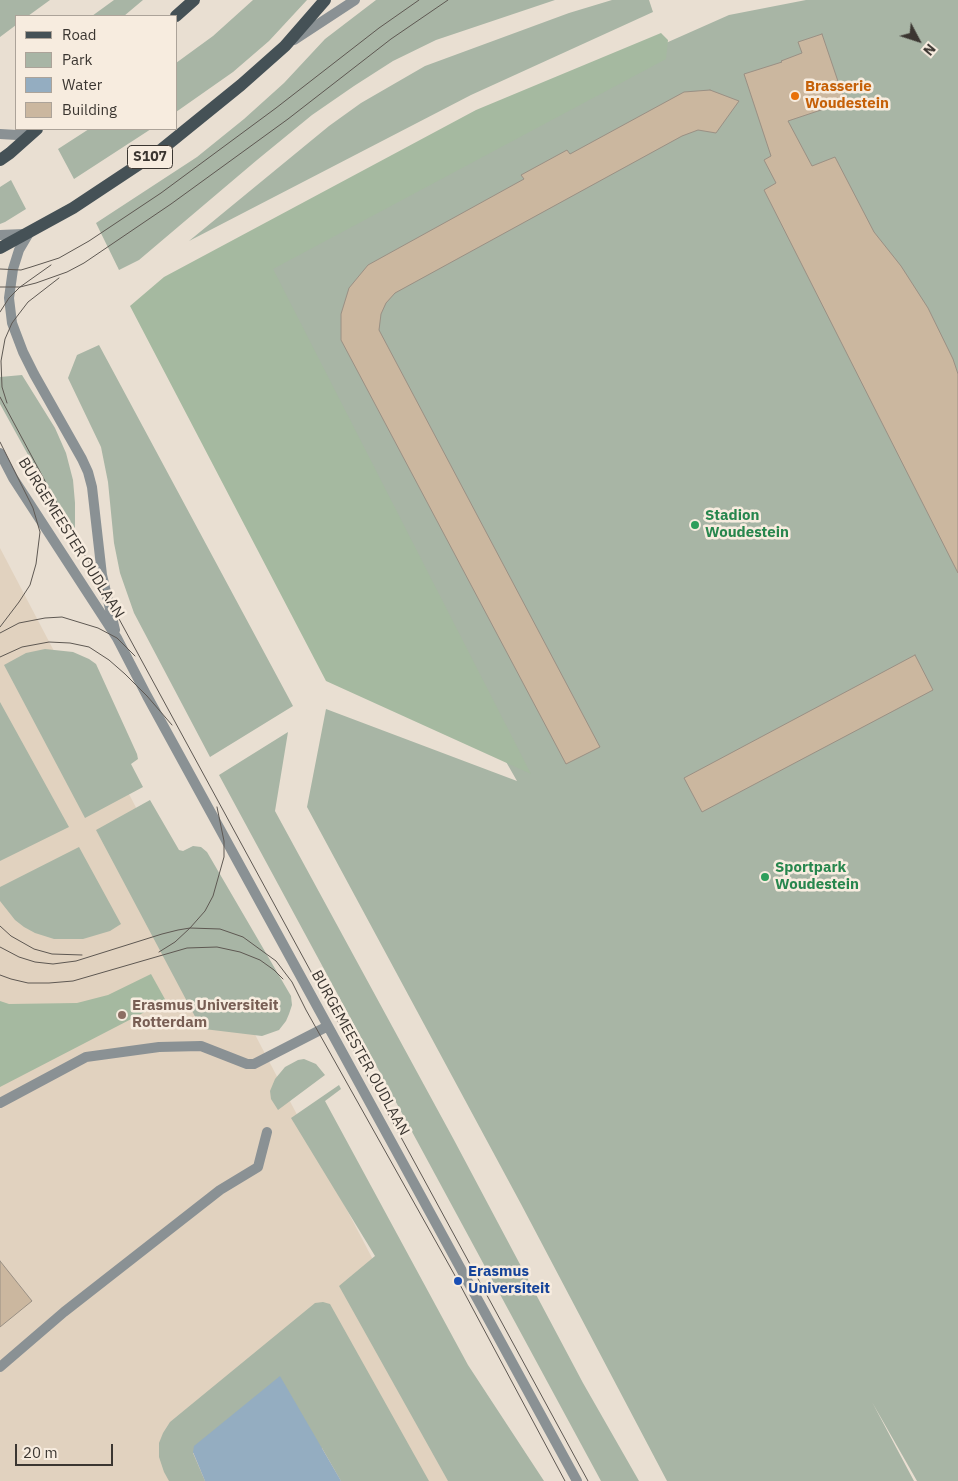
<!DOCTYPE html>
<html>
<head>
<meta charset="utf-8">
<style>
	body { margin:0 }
	#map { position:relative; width:958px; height:1481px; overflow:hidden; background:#e9dfd2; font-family:"IBM Plex Sans",sans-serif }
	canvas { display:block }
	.legend { position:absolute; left:15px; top:15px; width:162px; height:115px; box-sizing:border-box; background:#f7ecdf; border:1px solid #aca399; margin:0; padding:6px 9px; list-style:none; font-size:15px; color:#3b3631 }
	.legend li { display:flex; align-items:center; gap:10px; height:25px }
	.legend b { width:25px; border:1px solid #aca399 }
	.north { position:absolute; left:893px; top:15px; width:50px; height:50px; -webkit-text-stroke:4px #f7ecdf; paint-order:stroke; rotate:130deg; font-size:14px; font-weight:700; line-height:20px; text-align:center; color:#3b3631 }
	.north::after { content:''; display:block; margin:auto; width:18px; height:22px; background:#3b3631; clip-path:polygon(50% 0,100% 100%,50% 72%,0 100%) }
	.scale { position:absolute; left:15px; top:1444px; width:98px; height:22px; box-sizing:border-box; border:2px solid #3b3631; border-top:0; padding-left:6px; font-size:15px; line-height:18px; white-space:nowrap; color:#3b3631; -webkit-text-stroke:4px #f7ecdf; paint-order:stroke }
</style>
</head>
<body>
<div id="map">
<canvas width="958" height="1481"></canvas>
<ul class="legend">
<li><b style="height:6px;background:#455156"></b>Road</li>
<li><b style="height:14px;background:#a8b5a5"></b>Park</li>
<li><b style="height:14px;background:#94adc1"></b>Water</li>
<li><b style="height:14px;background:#cbb79f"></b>Building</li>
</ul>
<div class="north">N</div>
<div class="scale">20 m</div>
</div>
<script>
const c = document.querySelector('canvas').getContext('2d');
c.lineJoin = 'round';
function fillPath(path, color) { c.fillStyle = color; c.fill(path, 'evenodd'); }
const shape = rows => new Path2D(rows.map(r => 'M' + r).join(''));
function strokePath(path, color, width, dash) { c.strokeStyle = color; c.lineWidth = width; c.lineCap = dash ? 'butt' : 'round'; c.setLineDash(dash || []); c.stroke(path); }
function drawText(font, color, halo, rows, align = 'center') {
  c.font = font + ' "IBM Plex Sans",sans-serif'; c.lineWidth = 5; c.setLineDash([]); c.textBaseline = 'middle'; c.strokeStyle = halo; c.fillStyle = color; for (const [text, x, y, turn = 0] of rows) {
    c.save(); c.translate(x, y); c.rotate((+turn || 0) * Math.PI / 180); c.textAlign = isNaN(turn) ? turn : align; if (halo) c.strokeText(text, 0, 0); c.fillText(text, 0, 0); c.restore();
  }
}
const built = shape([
	[0,548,489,1481,0,1481]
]);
const green = shape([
	[0,0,50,0,28,16,16,16,16,25,0,37],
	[114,0,143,0,124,16,92,16],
	[253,0,307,0,269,41,233,72,176,112,176,63,213,36],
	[376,0,555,0,436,40,393,61,354,86,312,115,257,160,139,260,119,270,96,223,197,157,244,119,284,83,325,39],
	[612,0,649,0,653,12,471,95,189,241,329,126,361,103,425,66,569,13],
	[806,0,958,0,958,1481,917,1481,872,1402,914,1481,667,1481,521,1204,307,807,326,709,517,781,227,273,472,129,729,15],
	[89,129,151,129,74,179,58,149],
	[11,180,26,209,5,222,0,224,0,187],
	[99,345,293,706,210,757,134,613,120,573,114,543,108,482,101,447,68,378,77,355],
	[22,375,55,428,66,453,73,480,75,503,75,540,0,404,0,377],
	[45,649,73,652,89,659,96,664,137,754,138,759,131,764,143,787,85,818,4,665,26,653],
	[0,702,69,827,0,861],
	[288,732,275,811,454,1140,583,1383,639,1481,601,1481,219,775],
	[150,800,179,850,183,851,193,846,201,847,207,852,291,996,292,1005,289,1014,286,1021,279,1030,262,1036,204,1029,199,1024,96,830],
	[79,847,121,924,110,931,83,939,54,939,35,933,24,927,15,920,0,901,0,887],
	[304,1059,316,1064,325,1075,278,1110,271,1099,270,1091,275,1079,285,1067,298,1060],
	[339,1085,341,1089,325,1101,468,1365,544,1481,448,1481,339,1286,375,1256,291,1118],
	[323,1302,330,1304,429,1481,341,1481,322,1448,193,1453,205,1481,169,1481,164,1472,159,1457,159,1443,163,1433,170,1422,315,1303]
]);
const forest = shape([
	[661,33,668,40,666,59,273,269,531,774,326,681,130,306,164,277,476,110],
	[151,974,166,1001,0,1087,0,1001,9,1004,77,1003,108,995]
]);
const water = shape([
	[280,1376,341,1481,205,1481,193,1452,194,1446]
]);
const building = shape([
	[822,34,845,102,788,121,812,166,835,157,874,232,901,266,928,308,953,359,958,374,958,573,764,190,776,183,764,160,771,156,744,74,782,62,781,61,802,53,798,42,822,34],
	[710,90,739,101,716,133,698,130,682,136,395,293,386,303,381,314,379,330,600,747,566,764,341,340,341,314,349,288,368,265,524,179,521,175,567,150,570,154,684,92,710,90],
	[915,655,933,690,702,812,684,778,915,655],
	[0,1261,32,1301,0,1327,0,1261]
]);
const pedestrian = shape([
	[0,1367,64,1312,220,1190,258,1167,267,1132]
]);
const minor = shape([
	[0,134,17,135,33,131],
	[29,233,19,250,13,269,9,298,12,323,23,352,34,374,82,459,88,472,92,487,102,575,115,630],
	[0,235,24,234],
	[0,453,13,478,117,638,147,696,272,924,577,1481],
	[0,1103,86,1057,159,1047,201,1046,247,1064,254,1064,328,1026]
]);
const tertiary = shape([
	[294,40,355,0]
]);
const primary = shape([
	[176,16,194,0],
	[0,160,10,153,37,129],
	[0,248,73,208,162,149,241,85,285,46,325,0]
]);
const tram = shape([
	[0,269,21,270,31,267,59,258,89,241,161,193,276,108,379,28,419,0],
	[0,287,20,287,36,283,67,272,84,263,171,204,288,119,391,39,448,0],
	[0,312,9,298,20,287,51,265],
	[0,397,106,595,588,1481],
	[7,403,2,387,1,361,5,339,12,323,28,302,59,278],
	[0,442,33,508,40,532,36,564,30,585,19,602,0,627],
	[0,633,19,623,45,618,62,617,98,628,117,638,135,656],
	[0,657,22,647,49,642,70,643,89,647,109,660,125,674,147,696,172,725],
	[0,926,11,936,34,949,52,954,82,955],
	[0,947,19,957,35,962,53,964,76,961,162,934,178,930,190,928,220,929,243,937,276,961,292,982,306,1010,458,1281,565,1481],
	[159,952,175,942,190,928,205,911,213,896,224,857,224,841,217,807],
	[0,975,11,979,28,983,49,983,73,981,187,948,217,947,240,952,260,960,274,970,283,979]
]);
const markers = [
	[795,96,5,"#e8710a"],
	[695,525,5,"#2e9e5b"],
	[765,877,5,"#2e9e5b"],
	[122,1015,5,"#8d6e63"],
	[458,1281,5,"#1a4fb4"]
];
const shields = [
	[150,157,45]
];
const shieldNames = [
	["S107",150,157]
];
const foodNames = [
	["Brasserie",805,87],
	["Woudestein",805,104]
];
const leisureNames = [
	["Stadion",705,516],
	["Woudestein",705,533],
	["Sportpark",775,868],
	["Woudestein",775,885]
];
const streetNames = [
	["BURGEMEESTER OUDLAAN",71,538,58],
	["BURGEMEESTER OUDLAAN",360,1053,61]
];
const educationNames = [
	["Erasmus Universiteit",132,1006],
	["Rotterdam",132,1023]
];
const transitNames = [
	["Erasmus",468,1272],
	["Universiteit",468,1289]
];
fillPath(built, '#e1d2bf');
fillPath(green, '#a8b5a5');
fillPath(forest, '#a5b9a0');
fillPath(water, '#94adc1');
fillPath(building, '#cbb79f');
strokePath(building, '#9a9084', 1);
strokePath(pedestrian, '#8a9194', 10);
strokePath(minor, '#8a9194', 10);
strokePath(tertiary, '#8a9194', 10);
strokePath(primary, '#455156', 12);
strokePath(tram, '#5e5852', 1);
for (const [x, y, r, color] of markers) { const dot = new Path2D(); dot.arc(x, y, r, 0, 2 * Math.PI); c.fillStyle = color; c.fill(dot); strokePath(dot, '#f7ecdf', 2); }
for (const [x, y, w] of shields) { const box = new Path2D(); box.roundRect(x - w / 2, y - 11.5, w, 23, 4); c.fillStyle = '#f7ecdf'; c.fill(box); strokePath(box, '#3b3631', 1); }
drawText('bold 14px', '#3b3631', null, shieldNames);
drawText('bold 15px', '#c56008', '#f7ecdf', foodNames, 'left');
drawText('bold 15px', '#27864d', '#f7ecdf', leisureNames, 'left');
drawText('15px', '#3b3631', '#f7ecdf', streetNames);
drawText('bold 15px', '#785e54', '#f7ecdf', educationNames, 'left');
drawText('bold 15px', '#164399', '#f7ecdf', transitNames, 'left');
</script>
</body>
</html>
